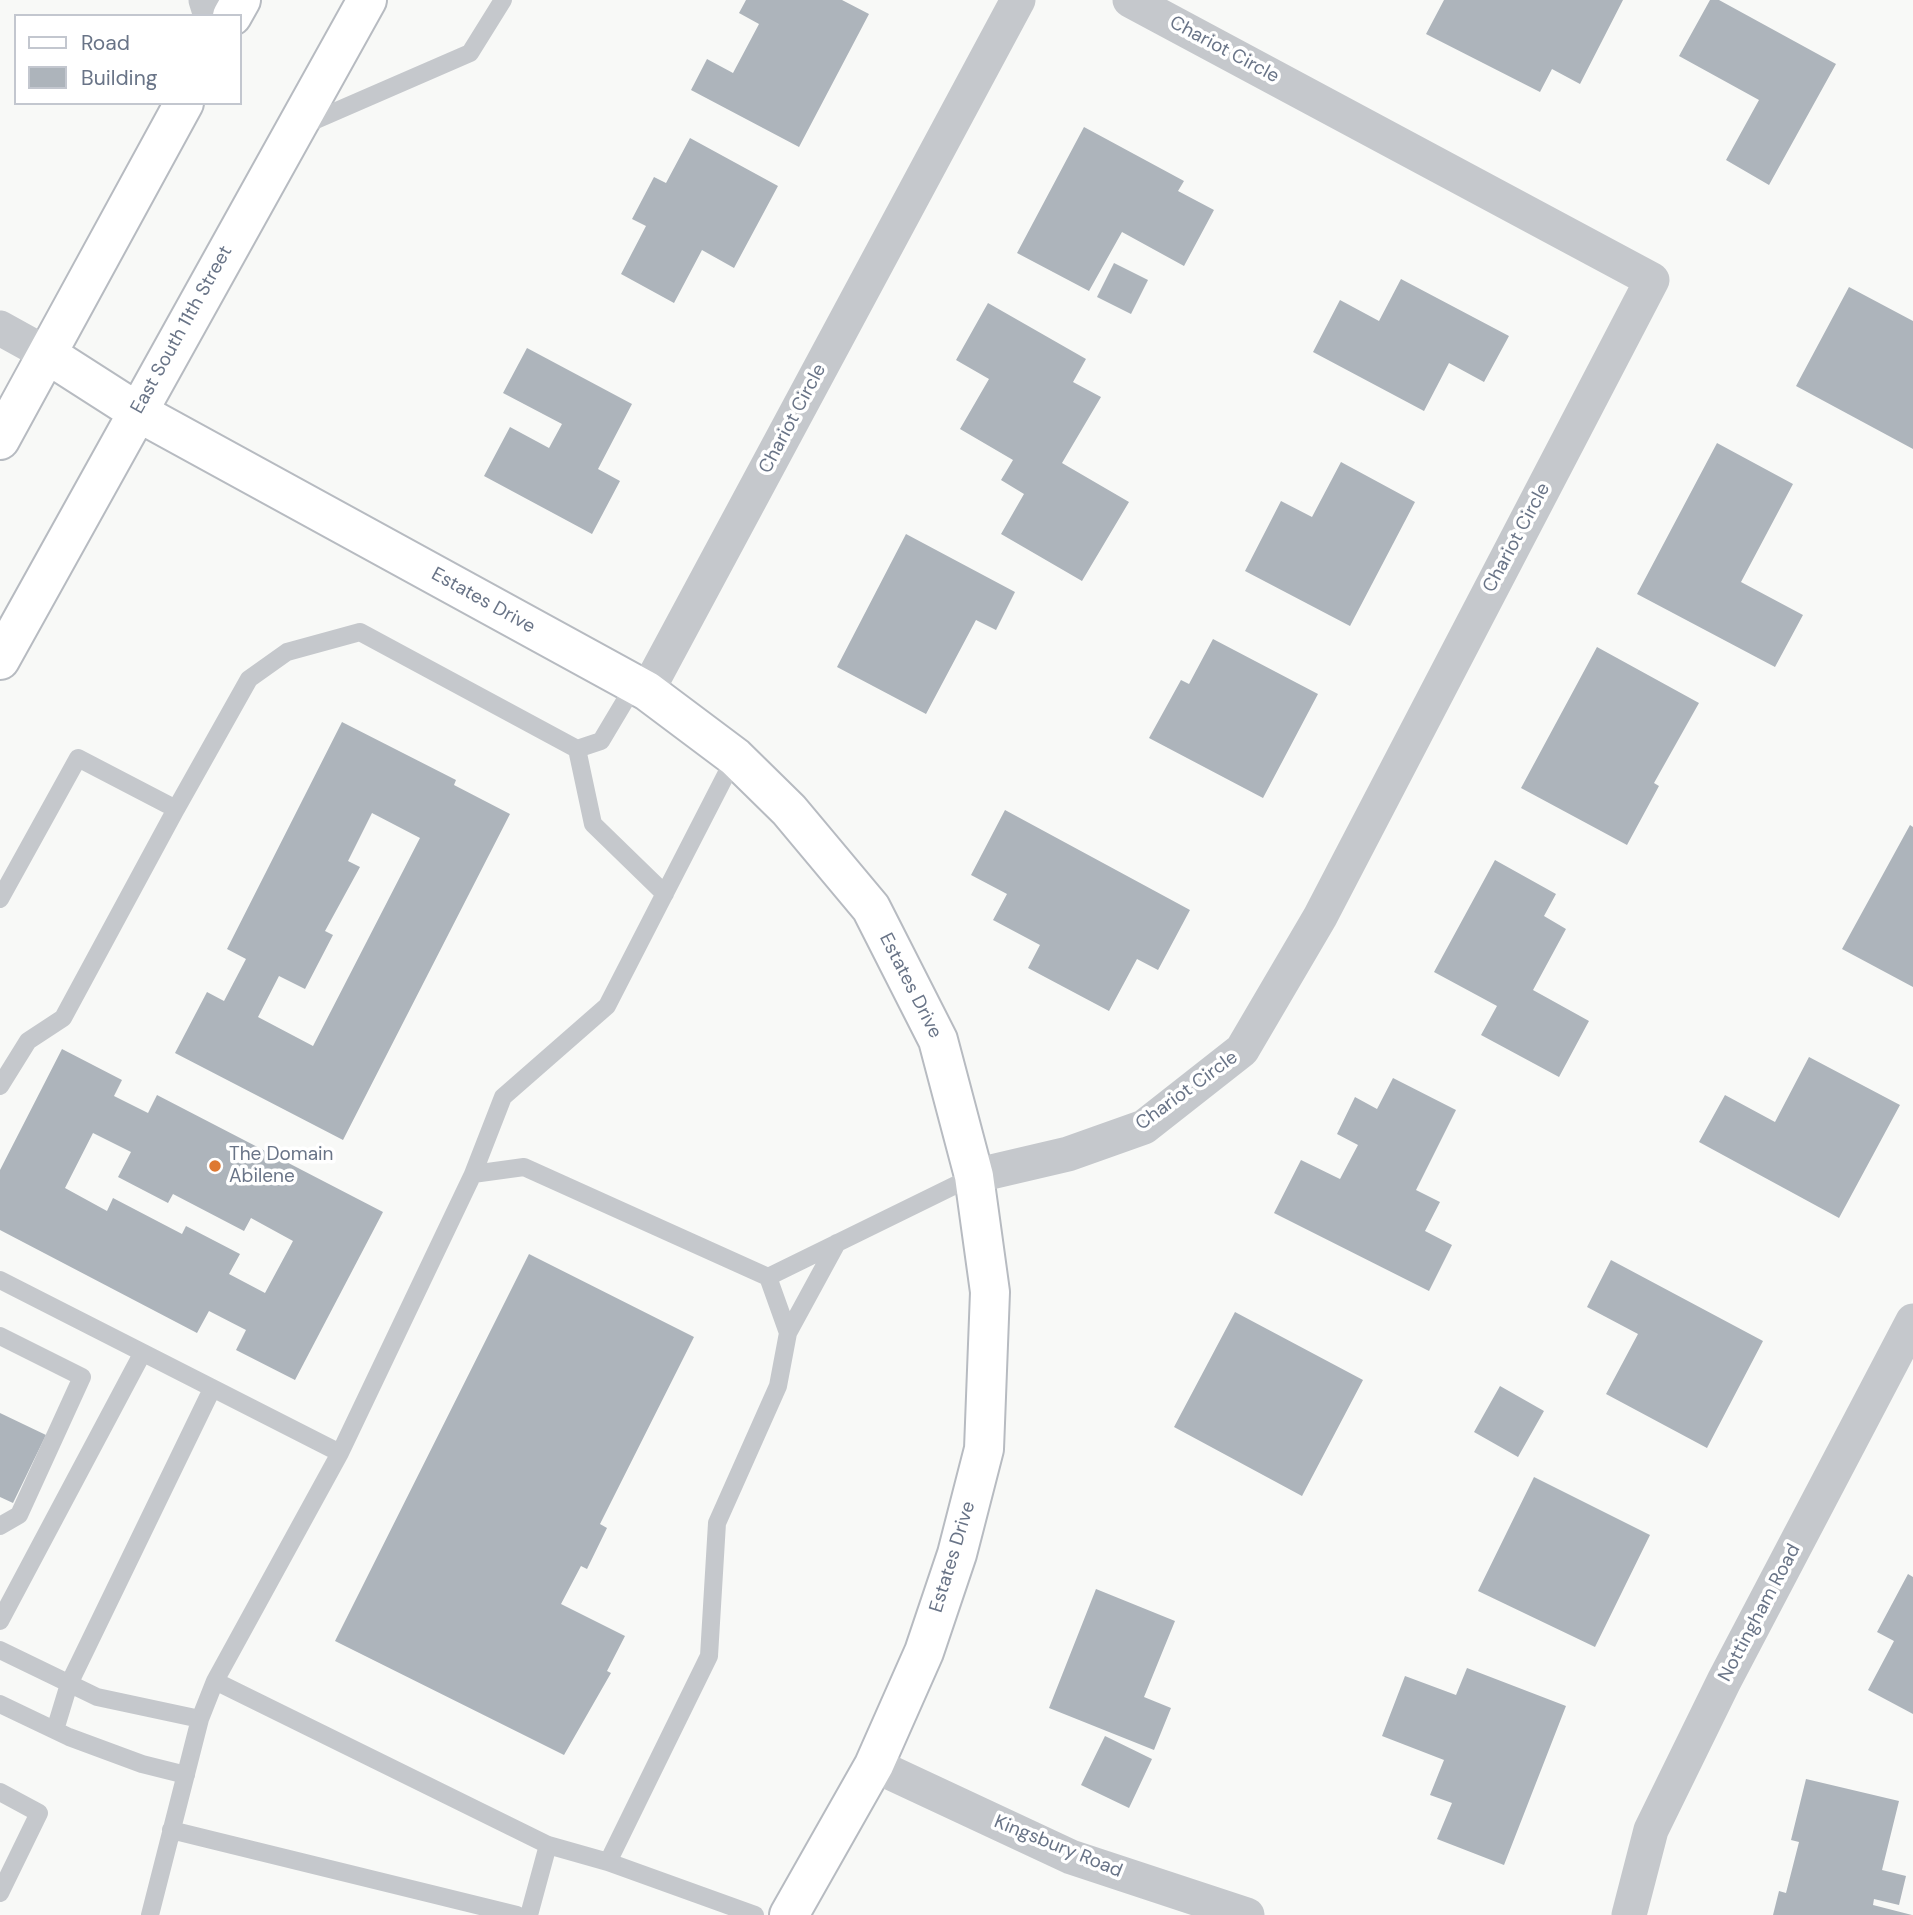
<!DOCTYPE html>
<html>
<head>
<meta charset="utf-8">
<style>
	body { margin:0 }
	#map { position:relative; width:1913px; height:1915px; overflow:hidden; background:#f8f9f7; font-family:"DM Sans",sans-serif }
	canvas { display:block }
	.legend { position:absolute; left:14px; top:14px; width:228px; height:91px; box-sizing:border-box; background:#fff; border:2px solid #c3c7cf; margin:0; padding:9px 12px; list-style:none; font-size:21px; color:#697487 }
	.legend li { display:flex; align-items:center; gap:14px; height:35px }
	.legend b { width:35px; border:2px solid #c3c7cf }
</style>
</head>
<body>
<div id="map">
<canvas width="1913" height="1915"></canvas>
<ul class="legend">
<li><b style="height:9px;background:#fff"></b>Road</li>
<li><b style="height:19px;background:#adb4bb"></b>Building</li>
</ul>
</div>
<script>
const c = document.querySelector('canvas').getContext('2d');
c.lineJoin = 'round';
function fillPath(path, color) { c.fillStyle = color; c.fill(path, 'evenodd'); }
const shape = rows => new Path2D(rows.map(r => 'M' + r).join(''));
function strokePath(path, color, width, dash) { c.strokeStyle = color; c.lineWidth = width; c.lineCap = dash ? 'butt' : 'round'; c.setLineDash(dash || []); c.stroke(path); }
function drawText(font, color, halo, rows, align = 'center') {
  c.font = font + ' "DM Sans",sans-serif'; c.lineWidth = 7; c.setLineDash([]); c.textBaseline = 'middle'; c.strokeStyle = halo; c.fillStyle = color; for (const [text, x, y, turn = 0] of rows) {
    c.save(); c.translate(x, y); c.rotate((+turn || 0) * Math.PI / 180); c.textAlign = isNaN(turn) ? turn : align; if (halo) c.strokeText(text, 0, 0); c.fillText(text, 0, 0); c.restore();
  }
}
const building = shape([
	[746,0,842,0,869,14,799,147,691,90,707,59,733,73,759,24,739,13],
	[1444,0,1623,0,1580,84,1552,69,1540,92,1426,34],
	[1710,0,1719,0,1836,64,1769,185,1726,160,1759,100,1679,56],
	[1084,127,1184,181,1178,191,1214,210,1184,266,1122,232,1089,291,1017,253],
	[690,138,778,186,734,268,702,250,674,303,621,274,646,226,632,219,654,177,666,183],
	[1114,263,1148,280,1131,314,1097,297],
	[1401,279,1509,336,1484,382,1449,363,1424,411,1313,352,1340,300,1379,321],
	[1849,287,1913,321,1913,449,1796,386],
	[988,303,1086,359,1073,382,1101,397,1062,463,1129,502,1082,581,1001,534,1024,494,1001,480,1013,460,960,429,989,379,956,360],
	[527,348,632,404,598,469,620,481,592,534,484,476,510,427,549,448,562,424,503,393],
	[1717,443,1793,484,1741,582,1803,615,1775,667,1637,594],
	[1341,462,1415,502,1350,626,1245,571,1281,501,1312,517],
	[906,534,1015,592,996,630,976,620,926,714,837,667],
	[1213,639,1318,694,1263,798,1149,738,1181,680,1189,684],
	[1597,647,1699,703,1654,783,1659,786,1627,845,1521,788],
	[342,722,456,780,454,785,510,814,343,1140,175,1053,207,992,224,1001,246,959,227,949],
	[372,813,420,838,313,1046,258,1017,279,976,305,989,333,935,325,931,360,867,348,861],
	[1005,810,1190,910,1158,970,1137,959,1109,1011,1028,968,1040,945,993,920,1007,894,971,875],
	[1910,825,1913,827,1913,987,1842,949],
	[1495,860,1556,894,1544,916,1566,929,1533,990,1589,1021,1559,1077,1481,1035,1497,1006,1434,972],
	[62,1049,122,1080,114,1096,148,1113,157,1095,383,1212,295,1380,236,1350,246,1330,209,1311,197,1333,0,1230,0,1170],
	[93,1133,131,1152,118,1177,168,1203,173,1194,244,1231,251,1218,293,1241,265,1293,229,1274,240,1254,186,1226,182,1234,113,1198,107,1211,65,1188],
	[1809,1057,1900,1105,1839,1218,1699,1142,1725,1095,1775,1122],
	[1393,1078,1456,1110,1416,1190,1440,1202,1425,1231,1452,1245,1429,1291,1274,1213,1301,1160,1340,1179,1358,1145,1337,1134,1355,1097,1377,1109],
	[529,1254,694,1337,600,1524,607,1528,587,1569,581,1566,561,1604,625,1636,607,1671,611,1673,564,1755,335,1641],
	[1611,1260,1763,1341,1707,1448,1606,1394,1638,1334,1587,1307],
	[1235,1312,1363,1380,1302,1496,1174,1427],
	[1500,1386,1544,1411,1518,1457,1474,1432],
	[0,1413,46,1435,13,1503,0,1497],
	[1534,1477,1650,1535,1595,1647,1478,1591],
	[1908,1574,1913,1577,1913,1714,1868,1690,1894,1641,1877,1632],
	[1096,1589,1175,1621,1144,1697,1171,1708,1154,1750,1049,1708],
	[1467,1668,1566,1706,1504,1865,1437,1839,1452,1803,1430,1795,1444,1760,1382,1736,1405,1676,1456,1695],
	[1105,1736,1152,1759,1129,1808,1081,1785],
	[1806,1779,1899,1801,1882,1870,1906,1876,1899,1905,1874,1899,1873,1905,1912,1915,1773,1915,1779,1891,1786,1893,1799,1842,1791,1840]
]);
const lane = shape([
	[302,126,470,53,503,0],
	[577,749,593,824,665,894],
	[735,757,607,1006,503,1097,473,1174,340,1453,215,1681,548,1845,608,1862,755,1915],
	[0,899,78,758,176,809,249,679,287,652,360,632,577,749,601,741,635,684],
	[0,1086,28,1041,63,1018,176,809],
	[473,1174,524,1167,768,1277,974,1176],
	[0,1280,340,1453],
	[788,1333,837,1243],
	[0,1336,82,1377,19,1515,0,1526],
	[0,1621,142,1354],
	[0,1650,97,1697,200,1719],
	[0,1704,69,1737,142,1764,186,1775],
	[55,1730,69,1684,212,1389],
	[0,1792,39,1813,0,1893],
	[171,1830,517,1915],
	[608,1862,709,1656,717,1523,778,1386,788,1333,768,1277],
	[150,1915,200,1719,215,1681],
	[529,1915,548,1845]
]);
const street = shape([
	[206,0,211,16],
	[0,328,47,354],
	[647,691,1018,0],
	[974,1176,1068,1154,1144,1127,1242,1050,1320,917,1652,280,1130,0],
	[874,1765,1071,1857,1247,1915],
	[1629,1915,1651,1830,1724,1681,1913,1321]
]);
const secondary = shape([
	[232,16,241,0],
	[47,354,136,411,647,691,735,757,789,810,871,908,938,1040,974,1176,990,1292,984,1449,957,1554,924,1652,874,1765,789,1915],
	[0,440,184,103],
	[0,660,367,0]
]);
const markers = [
	[215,1166,7,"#de7831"]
];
const streetNames = [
	["Chariot Circle",1224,50,28],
	["East South 11th Street",182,330,-61],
	["Chariot Circle",793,419,-62],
	["Chariot Circle",1517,538,-62],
	["Estates Drive",483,601,29],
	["Estates Drive",910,986,63],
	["Chariot Circle",1187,1091,-36],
	["Estates Drive",953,1557,-73],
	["Nottingham Road",1760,1613,-62],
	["Kingsbury Road",1058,1847,22]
];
const poiNames = [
	["The Domain",229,1155],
	["Abilene",229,1177]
];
fillPath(building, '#adb4bb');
strokePath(secondary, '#b7bbc1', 42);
strokePath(lane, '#c5c8cc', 18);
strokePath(street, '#c5c8cc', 35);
strokePath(secondary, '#fff', 38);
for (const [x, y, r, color] of markers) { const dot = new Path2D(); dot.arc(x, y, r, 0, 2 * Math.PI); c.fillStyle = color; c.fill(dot); strokePath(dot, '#fff', 2.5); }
drawText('19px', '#697487', '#fff', streetNames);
drawText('19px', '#697487', '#fff', poiNames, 'left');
</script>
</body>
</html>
